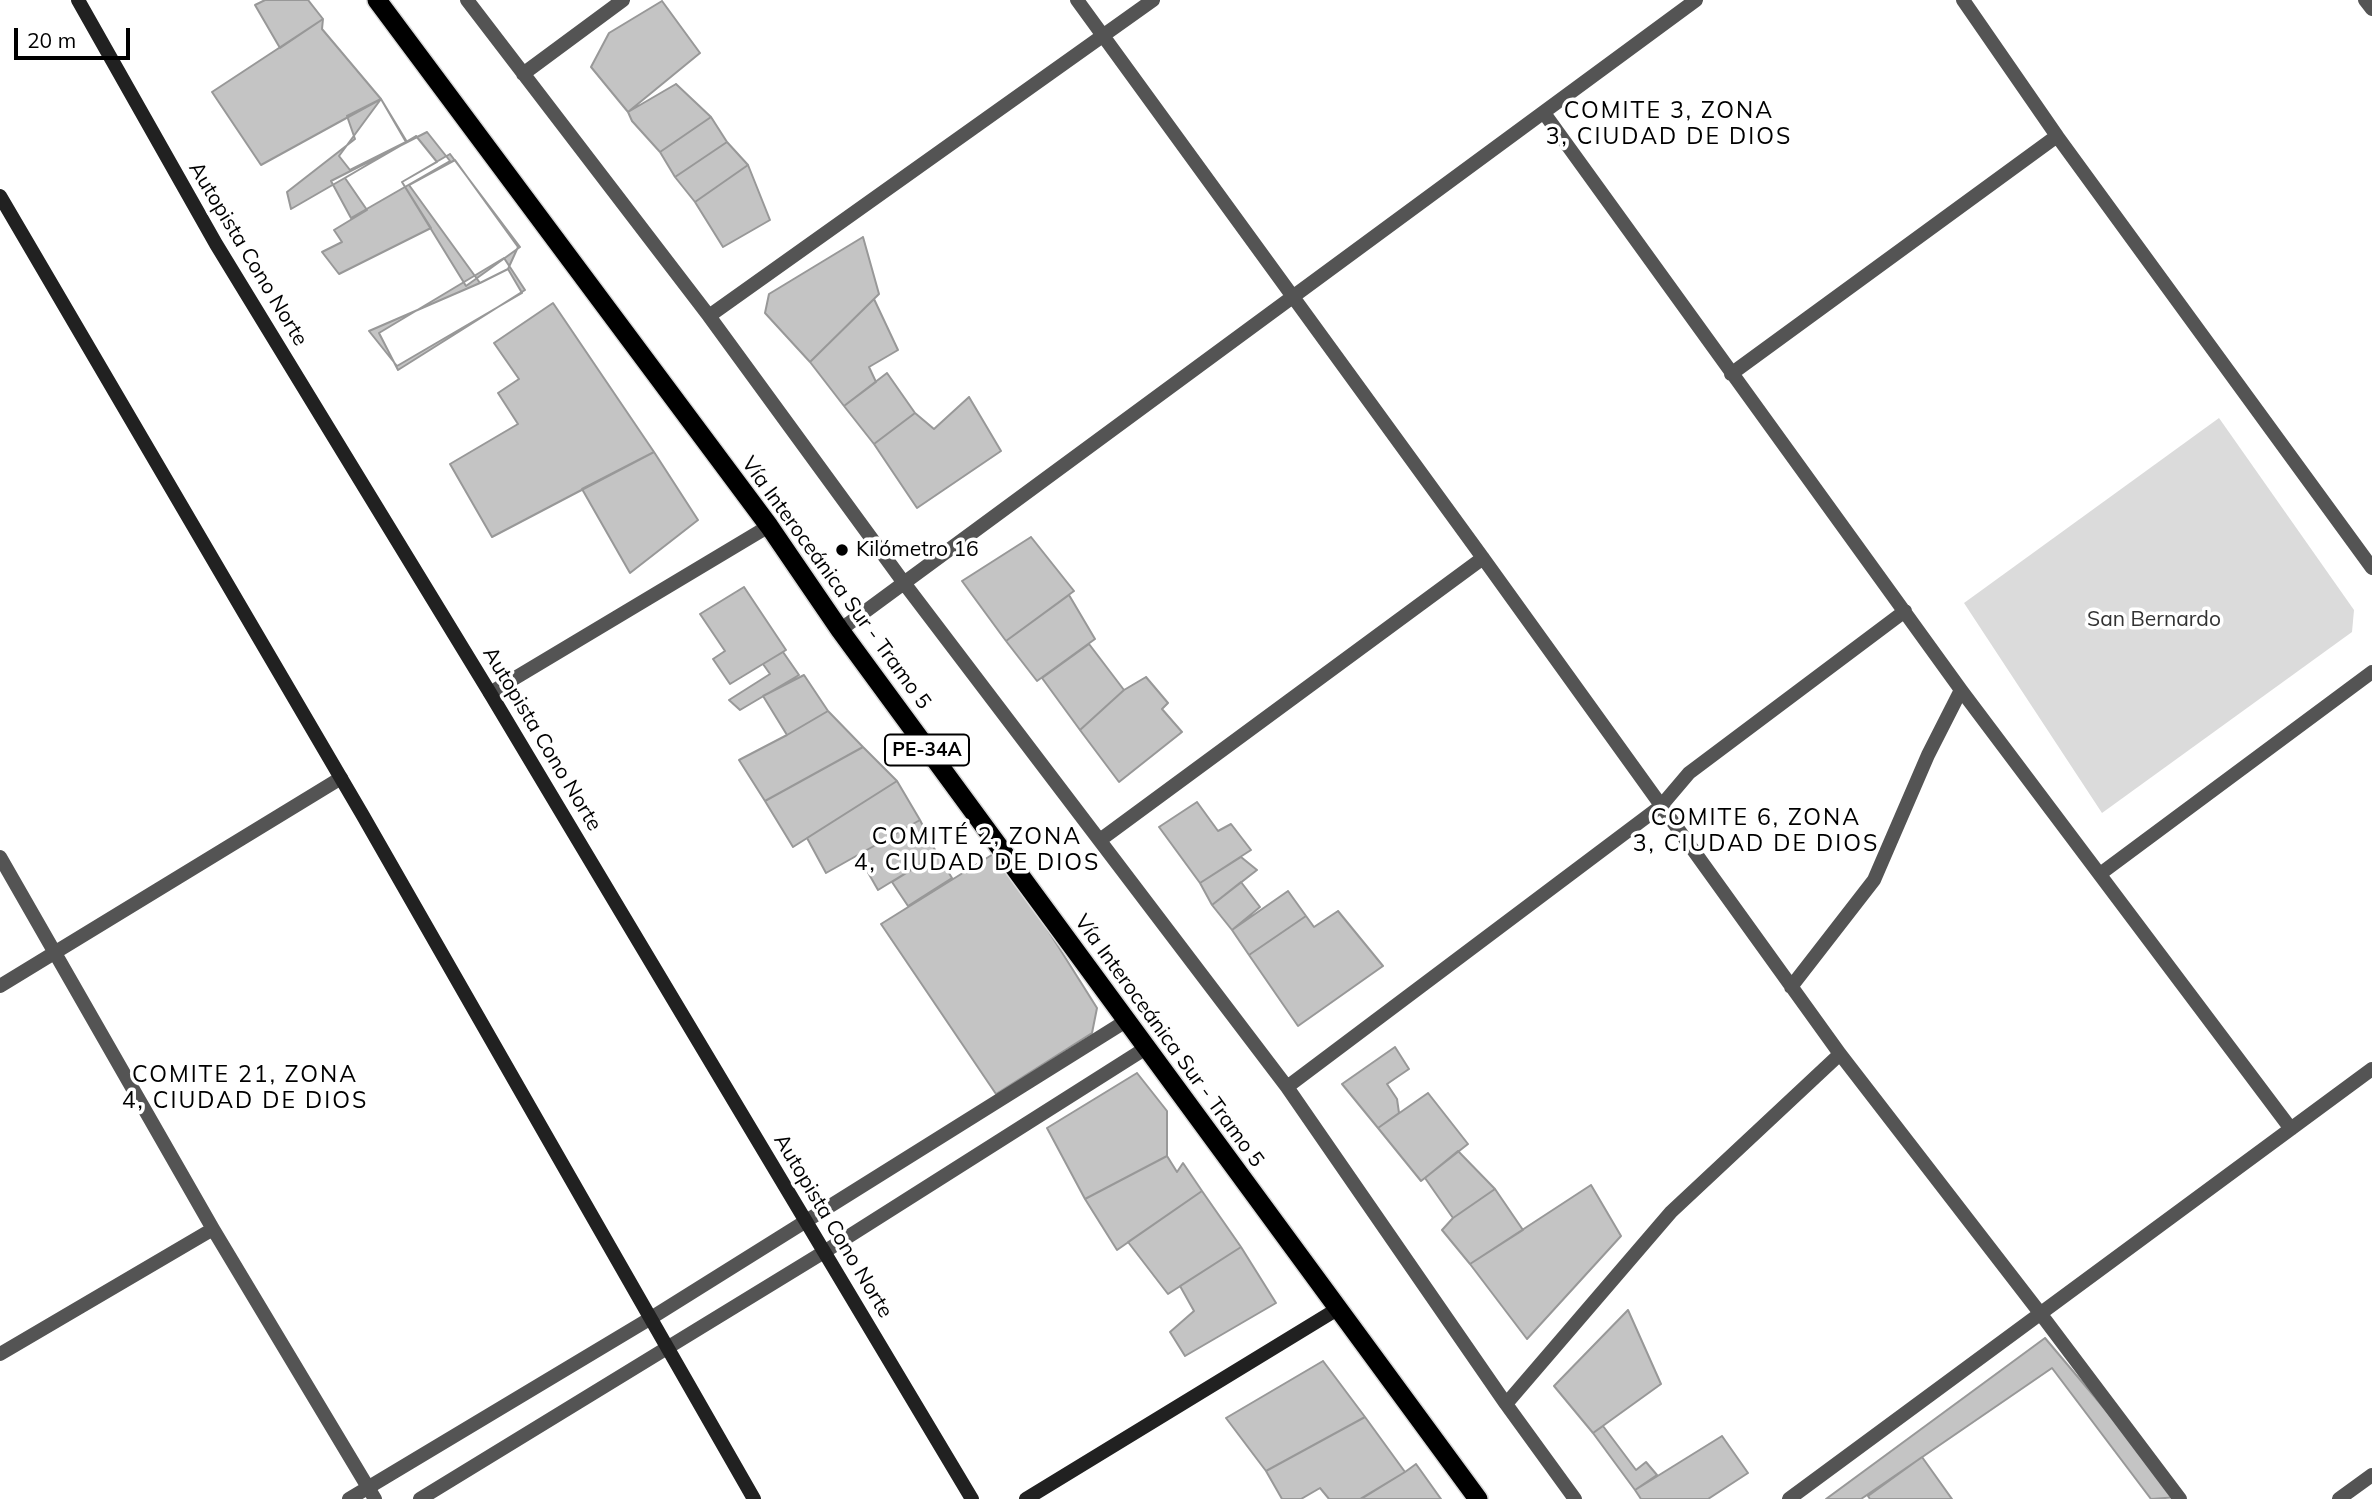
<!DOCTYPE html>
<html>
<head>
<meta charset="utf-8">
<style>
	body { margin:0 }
	#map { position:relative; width:2372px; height:1499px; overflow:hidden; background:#fff; font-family:Mulish,sans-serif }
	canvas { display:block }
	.scale { position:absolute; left:14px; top:28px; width:116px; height:32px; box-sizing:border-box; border:4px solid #000; border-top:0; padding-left:9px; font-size:21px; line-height:24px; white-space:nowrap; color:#000; -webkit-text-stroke:5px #fff; paint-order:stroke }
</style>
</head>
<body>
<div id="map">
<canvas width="2372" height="1499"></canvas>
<div class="scale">20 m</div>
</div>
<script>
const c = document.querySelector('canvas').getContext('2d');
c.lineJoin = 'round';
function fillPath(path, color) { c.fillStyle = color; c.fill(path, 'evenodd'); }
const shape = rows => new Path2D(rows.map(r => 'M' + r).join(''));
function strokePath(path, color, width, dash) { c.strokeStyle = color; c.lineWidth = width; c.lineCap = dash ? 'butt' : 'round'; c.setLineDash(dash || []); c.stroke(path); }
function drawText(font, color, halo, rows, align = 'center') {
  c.font = font + ' Mulish,sans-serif'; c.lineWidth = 7; c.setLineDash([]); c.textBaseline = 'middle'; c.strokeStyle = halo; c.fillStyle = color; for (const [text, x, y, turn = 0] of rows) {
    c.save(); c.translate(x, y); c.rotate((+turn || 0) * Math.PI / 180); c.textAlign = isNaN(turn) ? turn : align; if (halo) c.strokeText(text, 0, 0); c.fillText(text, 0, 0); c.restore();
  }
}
const green = shape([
	[2219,418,2354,610,2352,632,2102,813,1964,603]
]);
const building = shape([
	[265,0,308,0,323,19,280,48,255,5,265,0],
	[662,1,700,53,628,112,591,67,609,33,662,1],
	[323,19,322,29,381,99,261,165,212,92,323,19],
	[676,84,711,117,660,152,632,121,628,112,676,84],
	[381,99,407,142,291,209,287,192,355,139,347,116,381,99],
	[381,99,406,142,350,170,339,156,381,99],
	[711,117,727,142,675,177,660,152,711,117],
	[427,132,450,161,351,218,331,181,427,132],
	[416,136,437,162,402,182,431,228,339,274,322,252,342,242,334,230,367,210,345,178,416,136],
	[727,142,748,165,695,202,675,177,727,142],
	[450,154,520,247,466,286,402,182,450,154],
	[455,160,518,247,508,269,480,283,409,185,455,160],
	[748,165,770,220,723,247,695,202,748,165],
	[863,237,879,294,810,362,765,313,769,294,863,237],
	[504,258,525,290,398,370,379,333,504,258],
	[508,269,522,293,397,366,369,331,480,283,508,269],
	[874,299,898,350,869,367,876,382,844,406,810,362,874,299],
	[553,303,654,452,492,537,450,464,518,424,498,393,519,379,494,343,553,303],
	[887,373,915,413,874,444,844,406,887,373],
	[969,397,1001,451,917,508,874,444,915,413,934,429,969,397],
	[654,452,698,520,630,573,582,489,654,452],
	[1031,537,1074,591,1006,641,962,581,1031,537],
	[744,587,786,650,730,684,713,659,725,651,700,614,744,587],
	[1069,595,1095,639,1037,681,1006,641,1069,595],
	[1089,644,1124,690,1080,730,1042,678,1089,644],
	[783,652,799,675,740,710,729,700,770,674,763,664,783,652],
	[804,675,828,711,787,735,763,696,804,675],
	[1146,677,1168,703,1162,709,1182,732,1119,782,1080,730,1124,690,1146,677],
	[828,711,863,747,765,801,739,760,787,735,828,711],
	[863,747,897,781,793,847,765,801,863,747],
	[897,781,920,820,826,873,807,838,897,781],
	[1197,802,1218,831,1231,824,1251,850,1200,883,1159,827,1197,802],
	[920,820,937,854,878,890,858,855,920,820],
	[998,851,1097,1008,1092,1033,996,1094,881,924,998,851],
	[937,854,952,878,908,906,892,882,937,854],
	[1241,857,1257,870,1212,905,1200,883,1241,857],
	[1241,882,1260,907,1232,930,1212,905,1241,882],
	[1288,891,1306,916,1249,955,1232,930,1288,891],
	[1338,911,1383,966,1298,1026,1249,955,1306,916,1314,927,1338,911],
	[1395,1047,1409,1069,1387,1084,1397,1099,1399,1113,1378,1128,1342,1084,1395,1047],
	[1137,1073,1167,1111,1167,1156,1085,1199,1047,1128,1137,1073],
	[1428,1093,1468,1144,1421,1181,1378,1128,1428,1093],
	[1458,1151,1495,1189,1453,1218,1425,1178,1458,1151],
	[1167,1156,1177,1172,1183,1163,1202,1191,1117,1250,1085,1199,1167,1156],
	[1591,1185,1621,1236,1527,1339,1470,1264,1591,1185],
	[1495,1189,1523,1230,1470,1264,1442,1230,1453,1218,1495,1189],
	[1202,1191,1241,1247,1168,1294,1128,1242,1202,1191],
	[1241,1247,1276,1303,1185,1356,1170,1332,1194,1311,1180,1286,1241,1247],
	[1628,1310,1661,1384,1593,1433,1554,1386,1628,1310],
	[2045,1338,2179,1497,2151,1499,2052,1368,1861,1499,1826,1499,2045,1338],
	[1323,1361,1365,1417,1266,1471,1226,1418,1323,1361],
	[1365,1417,1405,1472,1360,1499,1329,1499,1320,1488,1301,1499,1282,1499,1266,1471,1365,1417],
	[1603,1426,1636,1470,1646,1462,1657,1475,1635,1490,1593,1433,1603,1426],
	[1722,1436,1748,1473,1708,1499,1641,1499,1635,1490,1722,1436],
	[1922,1457,1952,1499,1870,1499,1868,1496,1922,1457],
	[1416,1464,1441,1499,1361,1499,1405,1472,1416,1464]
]);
const minor = shape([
	[467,0,709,316,904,583,1287,1087,1506,1404,1575,1499],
	[1077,0,1483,558,1840,1054,2040,1313,2180,1499],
	[1963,0,2057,136,2372,568],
	[2365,0,2372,9],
	[523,74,623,0],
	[1544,113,1961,690,2291,1129],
	[709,316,1153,0],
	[1731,374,2057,136],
	[840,630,1696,0],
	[490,693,769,526],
	[1100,840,1483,558],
	[0,857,213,1229,375,1499],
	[2100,874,2372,672],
	[0,986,341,778],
	[1791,987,1874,880,1928,755,1961,690],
	[1287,1087,1661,806,1689,773,1905,611],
	[0,1354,213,1229],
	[1506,1404,1671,1212,1840,1054],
	[349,1499,651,1318,1126,1021],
	[420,1499,824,1252,1146,1048],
	[1789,1499,2372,1069],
	[2339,1499,2372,1475]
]);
const secondary = shape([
	[78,0,216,244,490,693,972,1499],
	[0,196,362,814,754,1499],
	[1026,1499,1339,1308]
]);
const trunk = shape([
	[377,0,769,526,840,630,1478,1499]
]);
const markers = [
	[842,550,7,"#000"]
];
const shields = [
	[927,750,84]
];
const shieldNames = [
	["PE-34A",927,750]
];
const streetNames = [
	["Autopista Cono Norte",248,254,59],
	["Vía Interoceánica Sur - Tramo 5",836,583,54],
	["Autopista Cono Norte",542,739,59],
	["Vía Interoceánica Sur - Tramo 5",1169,1041,54],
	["Autopista Cono Norte",833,1226,59]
];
const poiNames = [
	["Kilómetro 16",856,550]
];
const parkNames = [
	["San Bernardo",2154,620]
];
const neighbourhoodNames = [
	["COMITE 3, ZONA",1669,111],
	["3, CIUDAD DE DIOS",1669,137],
	["COMITE 6, ZONA",1756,818],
	["3, CIUDAD DE DIOS",1756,844],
	["COMITÉ 2, ZONA",977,837],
	["4, CIUDAD DE DIOS",977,863],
	["COMITE 21, ZONA",245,1075],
	["4, CIUDAD DE DIOS",245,1101]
];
fillPath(green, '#dbdbdb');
fillPath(building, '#c4c4c4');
strokePath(building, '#989898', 2);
strokePath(trunk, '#dbdbdb', 22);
strokePath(minor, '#545454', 14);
strokePath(secondary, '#212121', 14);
strokePath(trunk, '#000', 19);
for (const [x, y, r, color] of markers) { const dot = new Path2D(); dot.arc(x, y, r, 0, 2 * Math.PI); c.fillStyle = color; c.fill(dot); strokePath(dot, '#fff', 2.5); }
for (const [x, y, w] of shields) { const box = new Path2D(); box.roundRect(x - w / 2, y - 15.5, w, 31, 5); c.fillStyle = '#fff'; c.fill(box); strokePath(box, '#000', 2); }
drawText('bold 19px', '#000', null, shieldNames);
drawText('21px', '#000', '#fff', streetNames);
drawText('21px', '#000', '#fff', poiNames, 'left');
drawText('21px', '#323232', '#fff', parkNames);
c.letterSpacing = '2px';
drawText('23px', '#000', '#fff', neighbourhoodNames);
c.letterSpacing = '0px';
</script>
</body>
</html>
